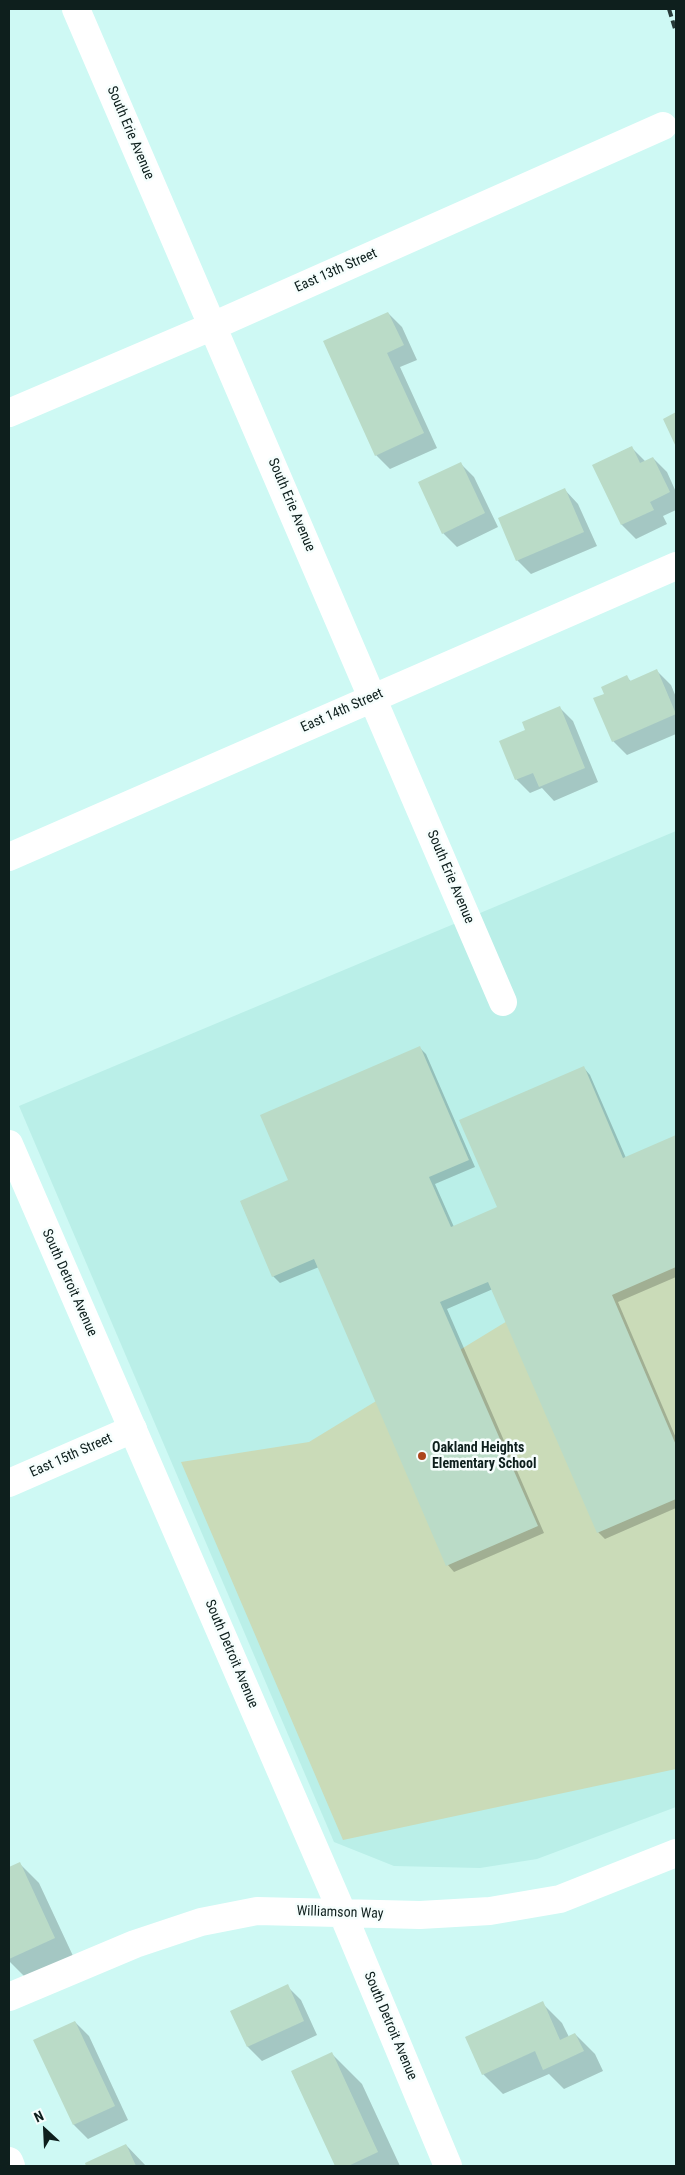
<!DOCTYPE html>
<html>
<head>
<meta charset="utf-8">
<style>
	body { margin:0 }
	#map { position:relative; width:685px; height:2175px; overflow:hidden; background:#cef9f4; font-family:"Roboto Condensed",sans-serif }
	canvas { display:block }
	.frame { position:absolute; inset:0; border:10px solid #0e1f1d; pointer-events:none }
	.north { position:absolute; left:20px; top:2105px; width:50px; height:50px; -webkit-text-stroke:4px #f6fefd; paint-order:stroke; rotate:335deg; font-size:14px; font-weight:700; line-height:20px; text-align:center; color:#0e1f1d }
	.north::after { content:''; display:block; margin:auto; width:18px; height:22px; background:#0e1f1d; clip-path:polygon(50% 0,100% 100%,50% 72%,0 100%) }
</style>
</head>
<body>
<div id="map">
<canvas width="685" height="2175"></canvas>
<div class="frame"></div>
<div class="north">N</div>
</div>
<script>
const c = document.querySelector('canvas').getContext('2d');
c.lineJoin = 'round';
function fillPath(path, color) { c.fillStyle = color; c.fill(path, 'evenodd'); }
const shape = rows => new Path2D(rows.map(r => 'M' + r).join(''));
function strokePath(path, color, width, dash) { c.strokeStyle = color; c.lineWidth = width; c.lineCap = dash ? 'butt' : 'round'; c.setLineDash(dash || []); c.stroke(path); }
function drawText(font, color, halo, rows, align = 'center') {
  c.font = font + ' "Roboto Condensed",sans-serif'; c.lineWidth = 5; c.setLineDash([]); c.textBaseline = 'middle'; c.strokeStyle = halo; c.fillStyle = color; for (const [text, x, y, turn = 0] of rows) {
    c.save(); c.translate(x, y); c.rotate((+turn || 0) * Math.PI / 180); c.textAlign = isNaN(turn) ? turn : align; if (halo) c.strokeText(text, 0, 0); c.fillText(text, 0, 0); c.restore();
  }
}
const built = shape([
	[676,831,676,1807,537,1859,480,1868,394,1866,334,1842,19,1106]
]);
const green = shape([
	[676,1218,676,1769,343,1840,181,1462,309,1442]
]);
const shadow = shape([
	[388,313,402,327,417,360,400,367,437,448,390,469,376,455],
	[631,447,646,462,653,458,667,472,676,492,676,510,663,516,667,524,636,539,622,525,594,465],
	[460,463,474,477,498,527,457,547,443,533],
	[565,490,578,504,597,546,531,574,517,560,499,519],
	[657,671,671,685,676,697,676,734,627,755,613,741,626,677,632,682],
	[559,707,573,721,598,782,554,801,542,788,530,793,516,779,527,731],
	[419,1047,426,1054,475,1167,435,1184,454,1227,499,1208,584,1068,590,1075,626,1158,676,1136,676,1277,618,1302,676,1438,676,1508,605,1539,598,1532,493,1289,447,1309,544,1533,454,1572,448,1565,319,1267,280,1283,273,1276,241,1202,290,1181],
	[19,1863,39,1883,74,1958,27,1979,9,1961,9,1868],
	[287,1986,301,2000,317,2035,262,2061,248,2047,232,2012],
	[542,2003,562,2023,569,2037,575,2034,595,2054,603,2071,564,2089,549,2074,503,2094,483,2074],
	[75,2022,89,2036,128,2120,88,2139,74,2125,35,2041],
	[332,2054,362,2084,400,2166,336,2166,292,2072],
	[126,2145,146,2166,88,2166,86,2164]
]);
const building = shape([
	[388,312,404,345,387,353,424,433,375,456,323,341],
	[676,412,676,447,663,419],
	[632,446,640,463,653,457,670,492,650,502,654,510,621,525,592,465],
	[461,462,485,513,442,534,418,482],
	[565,488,584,532,516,561,498,518],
	[657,669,676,714,612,742,593,698,604,694,601,687,627,675,630,681],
	[560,706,585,768,539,787,533,773,515,780,499,741,525,730,522,722],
	[420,1046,469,1160,429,1177,451,1227,497,1207,459,1120,584,1066,623,1158,676,1135,676,1267,612,1295,676,1445,676,1499,597,1533,488,1282,440,1302,538,1526,446,1566,314,1259,272,1277,240,1201,288,1180,260,1115],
	[20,1862,55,1938,9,1959,9,1867],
	[288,1984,304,2021,247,2047,230,2011],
	[543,2001,560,2040,575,2033,584,2051,543,2070,535,2051,482,2075,465,2037],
	[75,2021,115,2106,73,2125,33,2040],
	[332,2052,378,2152,348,2166,335,2166,291,2071],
	[126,2144,136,2166,86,2166,85,2163]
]);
const minor = shape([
	[76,9,503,1002],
	[9,413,213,326,663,126],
	[9,857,676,566],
	[9,1483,133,1429],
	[9,2161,11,2166]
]);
const tertiary = shape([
	[9,1144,342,1912,448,2166],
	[9,1997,135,1944,201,1922,257,1911,420,1915,490,1911,560,1899,676,1853]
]);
const rail = shape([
	[669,9,676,32]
]);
const markers = [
	[422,1456,5,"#ac461c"]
];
const streetNames = [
	["South Erie Avenue",130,133,67],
	["East 13th Street",336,271,-24],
	["South Erie Avenue",291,505,67],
	["East 14th Street",342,711,-24],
	["South Erie Avenue",450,877,67],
	["South Detroit Avenue",69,1283,66],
	["East 15th Street",71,1456,-24],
	["South Detroit Avenue",231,1654,67],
	["Williamson Way",340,1913,2],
	["South Detroit Avenue",390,2026,67]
];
const poiNames = [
	["Oakland Heights",432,1448],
	["Elementary School",432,1464]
];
fillPath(built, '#baefe8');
fillPath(green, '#cadbb8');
fillPath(shadow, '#0003');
fillPath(building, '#badbc7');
strokePath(minor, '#fff', 28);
strokePath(tertiary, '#fff', 28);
strokePath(rail, '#273b39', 4, [8, 4]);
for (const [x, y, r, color] of markers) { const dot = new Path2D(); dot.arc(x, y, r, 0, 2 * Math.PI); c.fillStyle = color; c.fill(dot); strokePath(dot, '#f6fefd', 2); }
drawText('14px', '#0e1f1d', '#f6fefd', streetNames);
drawText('bold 14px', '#0e1f1d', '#f6fefd', poiNames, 'left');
</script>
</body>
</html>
